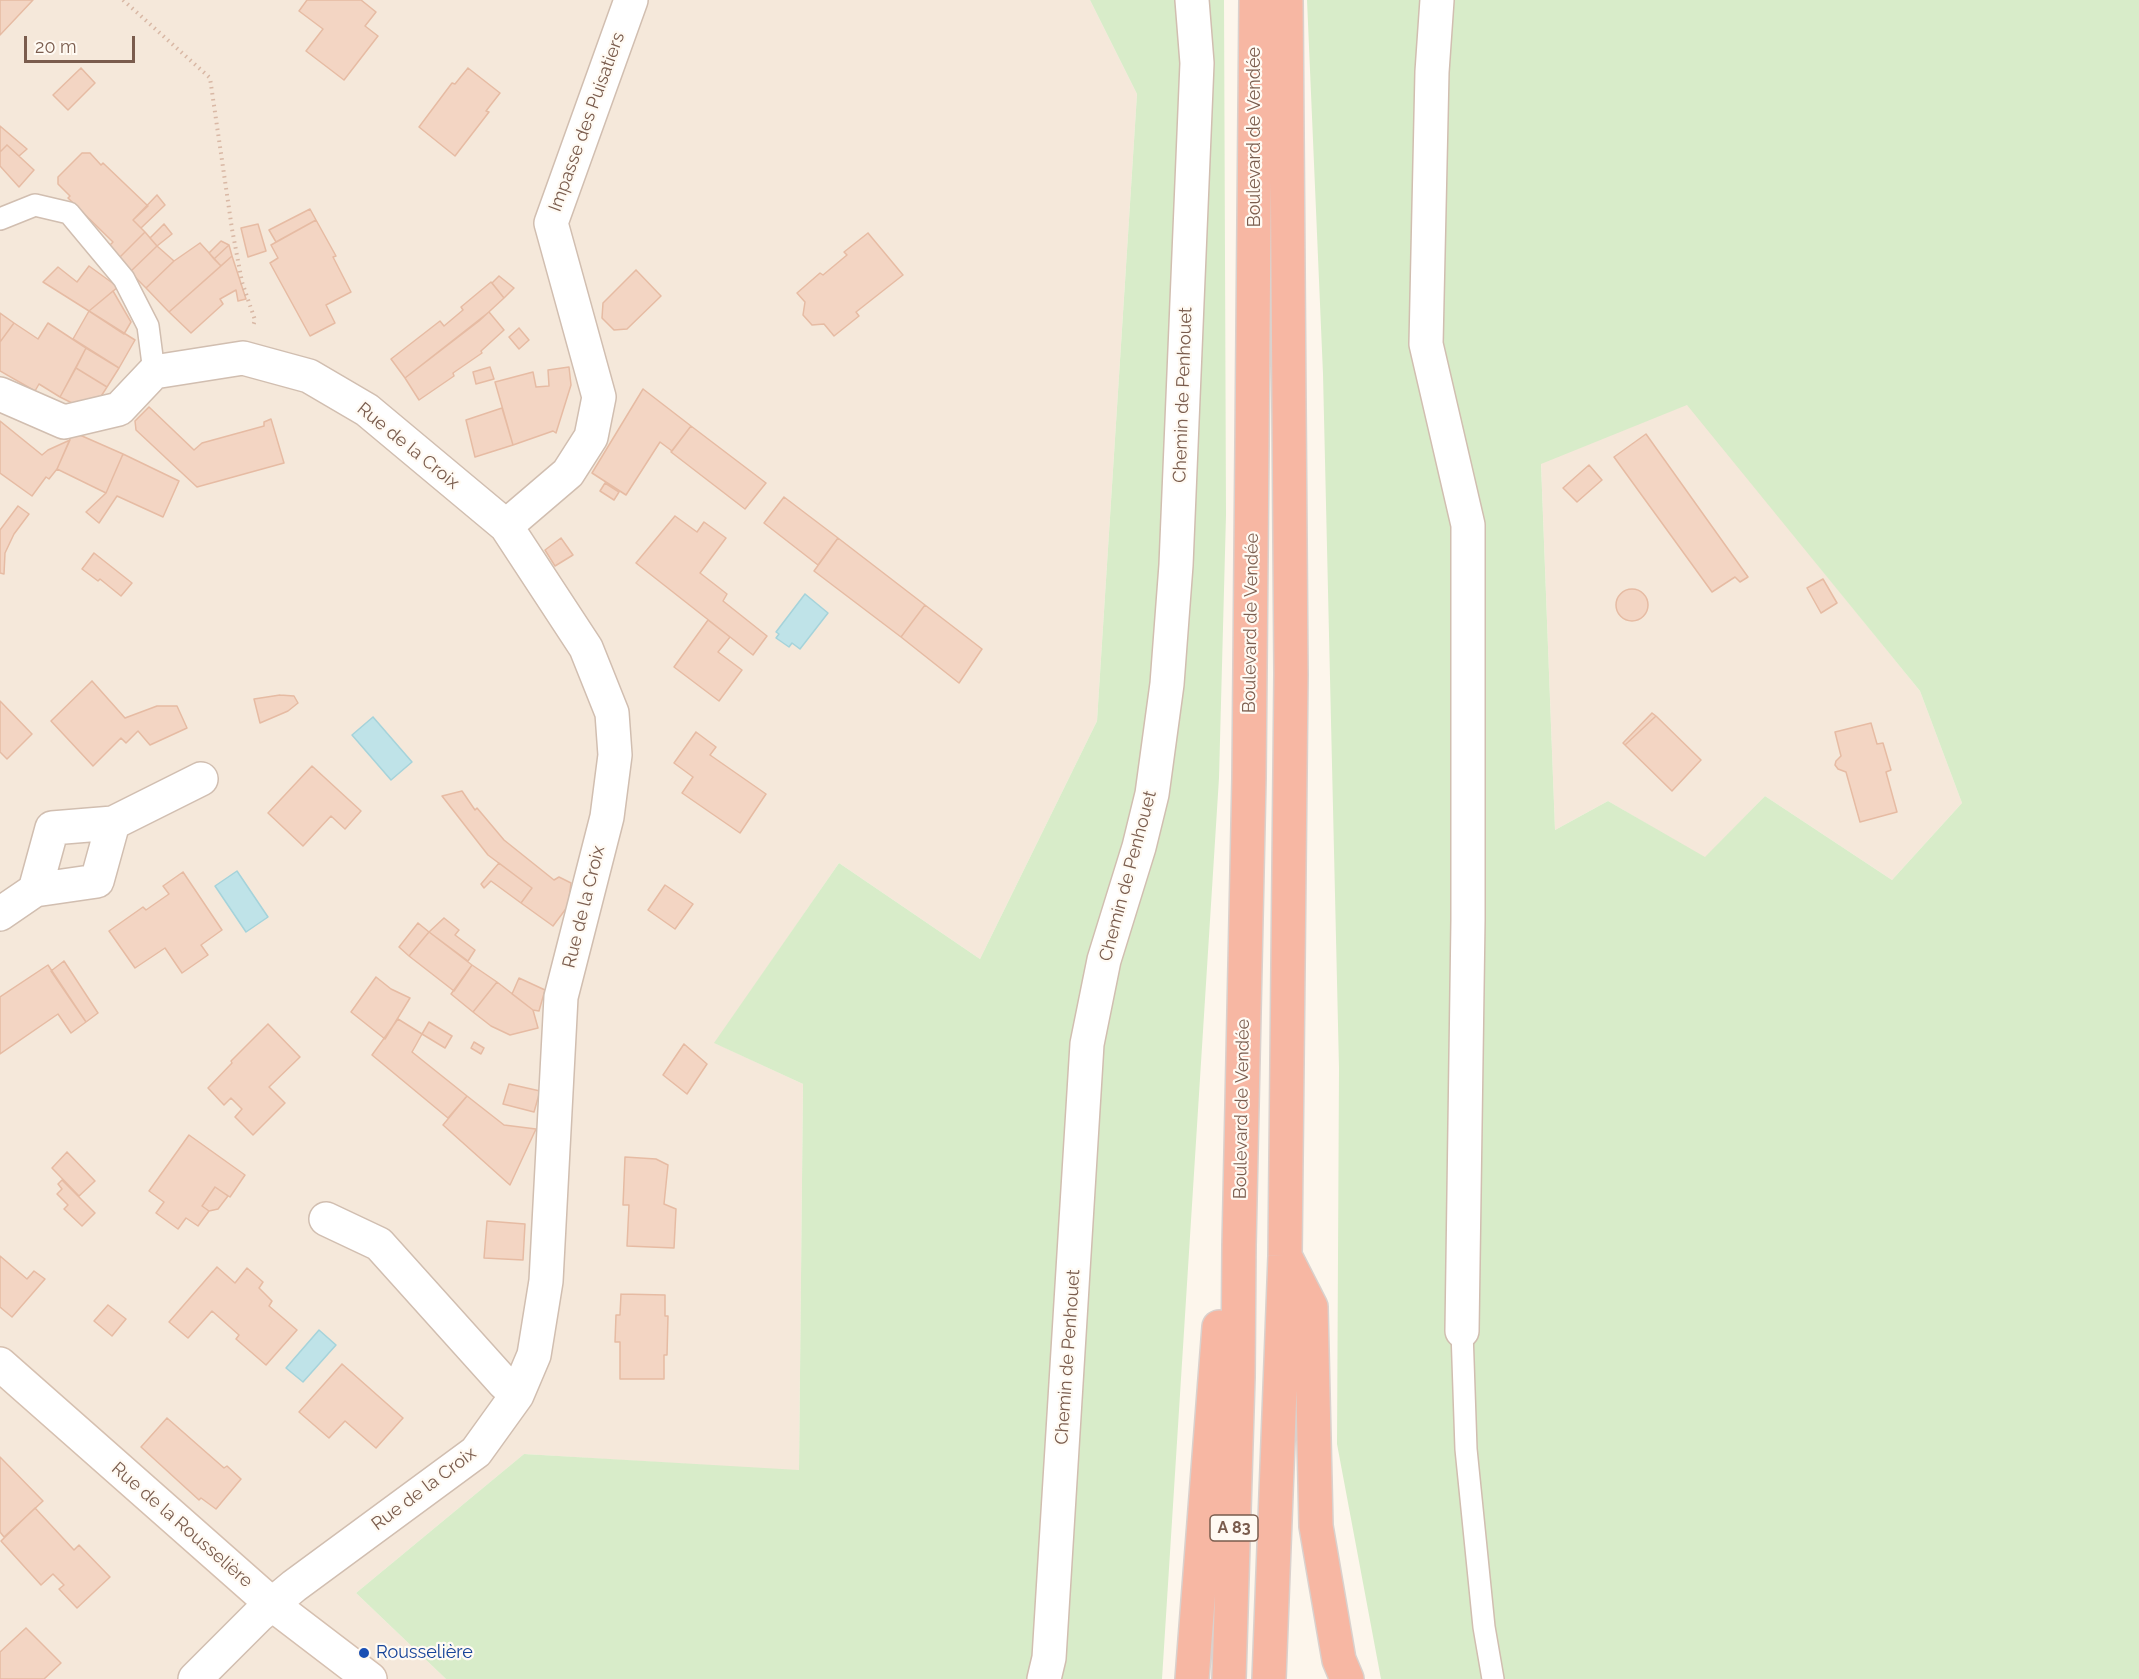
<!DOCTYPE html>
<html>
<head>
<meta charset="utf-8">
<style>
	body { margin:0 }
	#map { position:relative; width:2139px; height:1679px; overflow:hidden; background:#fdf6ec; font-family:Raleway,sans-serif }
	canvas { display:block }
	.scale { position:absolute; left:24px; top:36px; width:111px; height:27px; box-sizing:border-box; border:3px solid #7a5c4d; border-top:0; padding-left:8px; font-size:18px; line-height:21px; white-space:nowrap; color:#7a5c4d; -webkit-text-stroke:4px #fffaf3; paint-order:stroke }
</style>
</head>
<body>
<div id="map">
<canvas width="2139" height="1679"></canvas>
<div class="scale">20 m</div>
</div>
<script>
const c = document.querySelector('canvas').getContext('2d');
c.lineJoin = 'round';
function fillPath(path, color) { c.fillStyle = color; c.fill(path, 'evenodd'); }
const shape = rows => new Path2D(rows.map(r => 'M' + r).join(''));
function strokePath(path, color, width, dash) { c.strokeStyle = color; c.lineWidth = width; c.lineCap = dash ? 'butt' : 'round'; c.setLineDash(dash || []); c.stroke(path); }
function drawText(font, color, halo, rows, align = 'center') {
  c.font = font + ' Raleway,sans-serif'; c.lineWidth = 4.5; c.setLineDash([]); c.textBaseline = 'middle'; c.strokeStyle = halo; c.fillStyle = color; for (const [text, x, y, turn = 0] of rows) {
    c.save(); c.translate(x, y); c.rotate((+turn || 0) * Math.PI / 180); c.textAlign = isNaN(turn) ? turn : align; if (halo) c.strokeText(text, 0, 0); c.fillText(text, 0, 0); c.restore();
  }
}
const residential = shape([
	[0,0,1090,0,1137,94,1097,721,980,959,839,863,715,1043,803,1084,799,1471,524,1454,356,1593,446,1679,0,1679],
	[1688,404,1920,691,1962,803,1892,880,1765,796,1705,858,1608,801,1555,830,1541,463]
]);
const green = shape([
	[1090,0,1224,0,1226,515,1219,778,1162,1679,446,1679,356,1593,524,1454,799,1470,803,1084,714,1043,839,863,980,959,1097,721,1137,94],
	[1307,0,2139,0,2139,1679,1381,1679,1337,1444,1339,1068,1323,374],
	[1687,405,1920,691,1962,803,1892,880,1765,796,1705,857,1608,801,1555,830,1541,464]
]);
const water = shape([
	[805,594,828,613,800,649,792,643,789,647,776,638,779,634,776,632,805,594],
	[373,717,412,762,391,780,352,735,373,717],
	[237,871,268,917,246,932,215,886,237,871],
	[319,1330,336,1345,303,1382,286,1368,319,1330]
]);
const building = shape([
	[0,0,33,0,0,35,0,0],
	[307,0,361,0,376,12,365,26,378,36,344,80,306,51,323,29,299,11,307,0],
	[81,68,95,83,68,110,53,95,81,68],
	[468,68,500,93,486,111,489,112,455,156,419,127,452,83,455,84,468,68],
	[0,126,27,149,19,156,7,145,0,152,0,126],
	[7,145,34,170,19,187,0,166,0,152,7,145],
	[82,153,90,153,101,165,103,163,148,206,133,220,145,232,118,259,107,248,113,242,68,198,70,196,58,184,58,177,82,153],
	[157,195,165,205,141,228,133,220,157,195],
	[310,209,316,220,276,242,269,230,310,209],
	[316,220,336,256,333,257,351,292,326,305,335,323,310,336,270,263,278,258,271,245,316,220],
	[164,224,172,234,157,246,150,238,164,224],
	[258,224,266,251,248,257,241,228,258,224],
	[145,232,157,246,130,272,118,259,145,232],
	[868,233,903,275,856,312,859,316,834,336,824,324,812,325,803,315,805,302,797,293,820,273,823,275,847,255,844,252,868,233],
	[221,241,229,245,214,259,209,253,221,241],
	[200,243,221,266,169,312,146,288,174,261,200,243],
	[229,245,232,256,221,266,214,259,229,245],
	[157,246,174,261,146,288,130,272,157,246],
	[232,256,246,299,238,301,236,290,220,299,223,304,191,333,169,312,232,256],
	[89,266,118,287,89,311,43,282,58,267,77,282,89,266],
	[636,270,661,296,627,329,614,330,602,318,603,303,636,270],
	[499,276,514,288,504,298,492,283,499,276],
	[491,282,504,298,479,321,405,378,391,359,440,321,444,326,463,310,461,307,491,282],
	[113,291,131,322,124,334,89,311,113,291],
	[89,311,135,340,119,368,73,339,89,311],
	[489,312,504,330,481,351,482,353,453,373,454,376,419,400,405,378,489,312],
	[0,313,14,323,0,342,0,313],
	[14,323,38,339,48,323,86,348,60,397,39,384,35,391,0,371,0,342,14,323],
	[519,328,529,340,519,349,509,337,519,328],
	[86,348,119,368,107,387,76,368,86,348],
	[490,367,494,379,476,384,473,372,490,367],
	[569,367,571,385,556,433,553,431,513,445,495,382,533,372,536,387,549,386,548,370,569,367],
	[76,368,107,387,98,401,74,404,60,397,76,368],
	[643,389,691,426,672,451,660,442,626,495,592,473,643,389],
	[149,407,194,450,202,443,264,426,264,422,271,419,284,463,197,487,136,430,135,421,149,407],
	[502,408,513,445,475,457,466,420,502,408],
	[0,421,42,455,48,450,70,440,57,469,49,479,46,477,32,496,0,473,0,421],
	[691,426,766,483,745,509,671,452,691,426],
	[73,432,123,454,106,493,57,469,73,432],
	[1646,434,1748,577,1740,582,1735,577,1712,592,1614,457,1646,434],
	[123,454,179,481,163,517,117,496,99,523,86,512,106,493,123,454],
	[1589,465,1602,480,1577,502,1563,488,1589,465],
	[605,483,619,492,614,500,600,491,605,483],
	[784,497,838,538,818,565,764,523,784,497],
	[18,506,29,514,14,534,5,553,4,574,0,573,0,530,18,506],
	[675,516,697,532,704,522,726,538,700,573,727,594,723,601,767,636,753,655,636,563,675,516],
	[561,538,573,555,555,566,545,550,561,538],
	[838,538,925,605,901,637,814,571,838,538],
	[94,553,132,583,121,596,100,579,98,581,82,569,94,553],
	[1823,579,1837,603,1821,613,1807,588,1823,579],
	'1616 605a16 16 0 1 1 32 0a16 16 0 1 1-32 0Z',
	[925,605,982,649,959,683,901,637,925,605],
	[708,620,730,637,718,652,742,670,719,701,674,667,708,620],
	[92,681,125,718,157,706,177,706,187,728,150,745,138,731,126,743,121,738,93,766,51,721,92,681],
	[280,695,294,696,298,703,288,711,260,723,254,699,280,695],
	[0,701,32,734,7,759,0,752,0,701],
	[1652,713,1656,716,1625,745,1623,743,1652,713],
	[1656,716,1701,760,1672,791,1625,745,1656,716],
	[1871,723,1877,744,1883,743,1891,770,1886,772,1897,812,1860,822,1846,772,1838,769,1835,765,1836,761,1841,756,1835,732,1871,723],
	[696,732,716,747,710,755,766,794,740,833,682,793,693,777,674,763,696,732],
	[312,766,361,811,345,829,331,816,303,846,268,813,312,766],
	[462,791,475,810,477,808,504,840,554,880,559,877,571,883,568,906,553,926,521,903,532,888,488,855,442,796,462,791],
	[499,863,532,888,521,903,491,881,484,888,481,884,499,863],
	[183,872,222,930,201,945,208,955,182,973,165,948,135,968,109,931,143,907,146,910,169,894,163,886,183,872],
	[665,885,693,904,675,929,648,910,665,885],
	[444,918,459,930,455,935,475,950,468,961,429,932,444,918],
	[418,923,429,932,409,956,399,947,418,923],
	[429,932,472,965,454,991,409,956,429,932],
	[64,961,98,1013,86,1022,51,971,64,961],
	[48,965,86,1022,71,1033,58,1014,0,1054,0,997,48,965],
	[472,965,497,982,473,1012,451,994,472,965],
	[376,977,391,989,410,998,385,1039,351,1012,376,977],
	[519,978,545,990,539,1011,533,1010,512,994,519,978],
	[497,982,533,1010,538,1028,510,1035,491,1026,473,1012,497,982],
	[398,1019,422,1034,412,1052,467,1096,448,1118,372,1055,398,1019],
	[429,1022,452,1036,445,1048,422,1034,429,1022],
	[268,1024,300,1057,269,1087,285,1103,253,1135,235,1117,242,1109,231,1098,224,1105,208,1088,232,1063,231,1061,268,1024],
	[474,1042,484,1048,481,1054,471,1048,474,1042],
	[684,1044,707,1064,687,1094,663,1075,684,1044],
	[509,1084,540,1091,534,1112,503,1104,509,1084],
	[467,1096,504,1125,536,1129,510,1185,443,1125,467,1096],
	[189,1135,245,1175,230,1197,215,1187,202,1206,209,1211,198,1226,186,1218,178,1229,156,1213,164,1202,149,1191,189,1135],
	[67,1152,95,1181,79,1196,52,1168,67,1152],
	[625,1157,656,1159,668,1165,664,1204,676,1209,674,1248,627,1246,629,1205,623,1205,625,1157],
	[62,1180,95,1213,82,1226,64,1209,68,1205,57,1194,62,1189,58,1184,62,1180],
	[215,1187,228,1196,218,1209,209,1211,202,1206,215,1187],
	[487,1221,525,1224,523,1260,484,1258,487,1221],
	[0,1256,27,1279,34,1271,45,1279,12,1317,0,1307,0,1256],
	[217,1267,235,1283,247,1268,263,1282,259,1288,272,1301,269,1306,297,1330,266,1365,236,1339,239,1335,212,1311,188,1338,169,1322,217,1267],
	[621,1294,665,1295,665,1316,668,1316,667,1355,664,1355,664,1379,620,1379,620,1342,615,1342,616,1315,620,1315,621,1294],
	[108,1305,126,1319,112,1336,94,1321,108,1305],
	[342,1364,403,1418,376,1448,345,1421,329,1438,299,1412,342,1364],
	[167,1418,224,1468,227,1466,241,1479,216,1509,201,1498,199,1500,141,1447,167,1418],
	[0,1457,43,1501,4,1537,0,1532,0,1457],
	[35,1508,74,1550,79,1545,110,1577,77,1608,59,1589,64,1585,53,1574,41,1585,1,1541,35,1508],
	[26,1628,61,1663,44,1679,0,1679,0,1652,26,1628]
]);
const path = shape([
	[123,0,210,78,232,229,242,282,255,320,253,326]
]);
const lane = shape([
	[0,219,35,205,69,213,124,279,148,326,154,372],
	[1462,1331,1466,1449,1484,1627,1493,1679]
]);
const street = shape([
	[1437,0,1432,72,1426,344,1468,525,1468,920,1462,1331],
	[0,394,64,422,119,409,154,372,243,358,309,376,367,410,506,526,586,648,612,713,615,755,607,817,561,997,546,1281,534,1355,517,1395,476,1452,294,1586,258,1616,195,1679],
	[506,526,568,473,591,437,599,397,551,223,631,0],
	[35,890,52,828,113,823],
	[0,914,35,890,97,881,113,823,201,779],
	[326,1219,379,1244,504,1383,517,1395],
	[1044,1679,1049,1658,1087,1044,1104,960,1139,847,1152,794,1167,684,1176,565,1197,63,1192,0]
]);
const secondary = shape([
	[0,1364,273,1605,370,1679]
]);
const highway = shape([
	[1285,1256,1311,1307,1316,1526,1339,1660,1347,1679],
	[1192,1679,1219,1327],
	[1229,1679,1238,1377,1239,1246,1249,778,1256,0],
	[1269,1679,1285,1256,1291,674,1286,0]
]);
const markers = [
	[364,1653,6,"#1a4fb4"]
];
const shields = [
	[1234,1528,48]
];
const shieldNames = [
	["A 83",1234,1528]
];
const streetNames = [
	["Impasse des Puisatiers",587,122,-70],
	["Boulevard de Vendée",1255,137,-90],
	["Chemin de Penhouet",1183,395,-88],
	["Rue de la Croix",408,446,39],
	["Boulevard de Vendée",1251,623,-89],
	["Chemin de Penhouet",1128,876,-75],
	["Rue de la Croix",584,907,-76],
	["Boulevard de Vendée",1242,1109,-89],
	["Chemin de Penhouet",1068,1357,-86],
	["Rue de la Croix",424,1489,-37],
	["Rue de la Rousselière",182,1525,41]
];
const transitNames = [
	["Rousselière",376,1653]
];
fillPath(residential, '#f5e8da');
fillPath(green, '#d8ecc9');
fillPath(water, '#bfe3e8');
strokePath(water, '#a5d3da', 1.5);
fillPath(building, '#f3d5c3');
strokePath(building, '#e6bba3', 1.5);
strokePath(lane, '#d1beb0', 24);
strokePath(street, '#d1beb0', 36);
strokePath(secondary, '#d6c0b0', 36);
strokePath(highway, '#dad1cd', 36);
strokePath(path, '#d9b8a5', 4, [1.5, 4.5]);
strokePath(lane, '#fff', 21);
strokePath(street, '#fff', 33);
strokePath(secondary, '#fff', 33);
strokePath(highway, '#f7b7a3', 33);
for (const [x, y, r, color] of markers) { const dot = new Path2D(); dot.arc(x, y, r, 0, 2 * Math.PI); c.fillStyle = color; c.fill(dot); strokePath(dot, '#fffaf3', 2); }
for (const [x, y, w] of shields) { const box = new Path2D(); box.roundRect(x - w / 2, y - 13, w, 26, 4.5); c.fillStyle = '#fffaf3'; c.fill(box); strokePath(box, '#7a5c4d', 1.5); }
drawText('bold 16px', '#7a5c4d', null, shieldNames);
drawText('18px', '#7a5c4d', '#fffaf3', streetNames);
drawText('18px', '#164399', '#fffaf3', transitNames, 'left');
</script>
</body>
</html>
